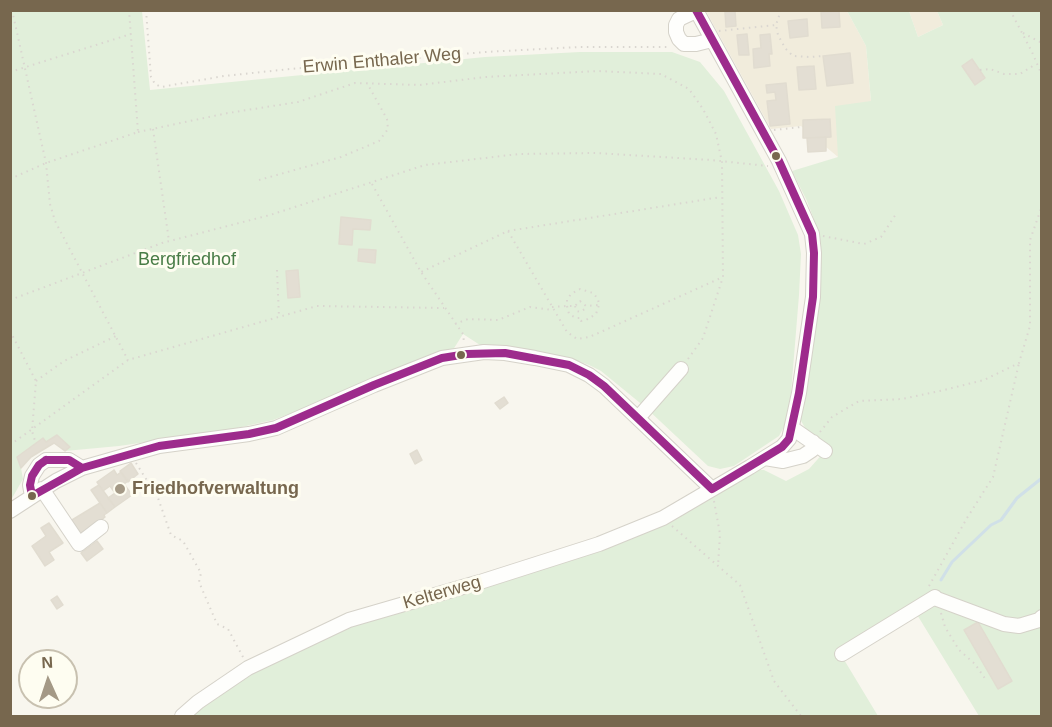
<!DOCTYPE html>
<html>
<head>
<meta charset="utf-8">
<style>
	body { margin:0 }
	#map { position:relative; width:1052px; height:727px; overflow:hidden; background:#f8f6ee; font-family:Helvetica,sans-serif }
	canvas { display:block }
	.frame { position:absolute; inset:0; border:12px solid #77674e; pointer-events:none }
	.north { position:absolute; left:18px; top:649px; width:60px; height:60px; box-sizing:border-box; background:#fefdf1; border:2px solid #c8c1b0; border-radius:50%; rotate:357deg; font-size:16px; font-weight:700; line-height:24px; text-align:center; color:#77674e }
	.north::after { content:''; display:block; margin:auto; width:21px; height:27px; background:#a49986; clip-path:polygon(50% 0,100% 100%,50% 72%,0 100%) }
</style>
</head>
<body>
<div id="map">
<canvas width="1052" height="727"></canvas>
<div class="frame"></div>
<div class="north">N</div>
</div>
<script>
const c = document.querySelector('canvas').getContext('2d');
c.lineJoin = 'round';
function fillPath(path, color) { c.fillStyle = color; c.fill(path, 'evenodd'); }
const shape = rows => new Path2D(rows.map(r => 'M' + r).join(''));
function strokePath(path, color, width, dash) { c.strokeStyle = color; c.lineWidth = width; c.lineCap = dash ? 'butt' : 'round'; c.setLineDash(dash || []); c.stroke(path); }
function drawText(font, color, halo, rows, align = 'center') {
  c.font = font + ' Helvetica,sans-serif'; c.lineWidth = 6; c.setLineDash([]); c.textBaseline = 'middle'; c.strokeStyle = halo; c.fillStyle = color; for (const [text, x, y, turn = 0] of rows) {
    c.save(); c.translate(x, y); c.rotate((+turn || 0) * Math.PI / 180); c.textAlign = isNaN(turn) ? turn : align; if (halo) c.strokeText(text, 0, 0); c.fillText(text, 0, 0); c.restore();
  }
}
const residential = shape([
	[706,11,847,11,866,46,871,101,838,157,801,126,771,129],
	[909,11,937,11,943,25,918,37]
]);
const green = shape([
	[11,11,142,11,150,90,485,57,580,52,672,52,700,62,724,91,779,191,798,235,801,254,799,295,791,393,786,423,779,436,734,466,720,469,708,466,645,407,601,371,589,365,570,358,502,350,480,345,463,334,451,353,273,420,224,431,119,446,65,451,54,443,31,457,21,468,23,479,11,500],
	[847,11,909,11,918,37,943,25,937,11,1041,11,1041,716,979,716,916,613,843,658,878,716,189,716,250,672,352,624,602,546,753,470,764,470,786,481,809,469,825,451,813,442,800,419,820,295,821,252,819,233,807,201,792,171,838,157,835,106,871,101,866,46]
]);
const stream = shape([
	[941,580,952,562,991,525,1001,520,1017,498,1042,478]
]);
const building = shape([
	[735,11,736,26,726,27,725,12,735,11],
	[839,11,840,27,822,28,821,12,839,11],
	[807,19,808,36,790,38,788,21,807,19],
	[747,34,749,55,739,55,737,35,747,34],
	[770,34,772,54,769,54,770,66,754,68,753,49,761,48,760,35,770,34],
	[850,53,853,83,827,86,823,56,850,53],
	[972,59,985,78,975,85,962,66,972,59],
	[814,66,816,89,799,90,797,67,814,66],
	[786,83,790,124,770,126,767,101,776,100,775,92,767,93,766,85,786,83],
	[830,119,831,137,803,138,803,120,830,119],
	[826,137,826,151,808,152,807,138,826,137],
	[341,217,371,220,370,230,353,229,352,245,339,244,341,217],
	[359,249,376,250,375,263,358,261,359,249],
	[298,270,300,297,288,298,286,271,298,270],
	[504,397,508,403,500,409,495,403,504,397],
	[57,435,70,447,65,451,54,443,31,457,21,468,17,457,43,438,46,442,57,435],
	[417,450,422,460,415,464,410,454,417,450],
	[131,463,138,474,128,482,120,471,131,463],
	[114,470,117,475,121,472,128,481,124,484,132,495,115,507,108,498,115,493,110,486,103,491,97,482,114,470],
	[99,485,115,507,107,513,91,490,99,485],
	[100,503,107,513,104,515,105,517,86,533,84,531,76,536,67,523,100,503],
	[49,523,63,543,49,552,54,560,45,566,32,546,46,536,41,528,49,523],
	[97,541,103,549,87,561,81,553,97,541],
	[57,596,63,605,57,609,51,600,57,596],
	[978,622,1012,681,998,689,964,630,978,622]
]);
const path = shape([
	[12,10,46,163,50,204,55,221,128,360],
	[146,10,151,77,155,84,161,87,224,76,290,69,485,52,579,47,669,47],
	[781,10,776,25,778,35,785,48,793,56,810,57,823,56],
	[794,10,794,15],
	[1010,10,1032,52,1041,73,1042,83],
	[719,31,776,25],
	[1023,33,1042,43],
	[980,70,990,69,1004,74,1020,74,1036,64],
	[10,72,131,34],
	[153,129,169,241],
	[774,130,801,127],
	[138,132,228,113,298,102,355,83,420,85,485,77,598,71,661,74,689,89,703,109,716,134,722,162,723,277,603,331,589,337,577,339,567,332,508,231,421,272],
	[10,179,46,163,138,132,129,10],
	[259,180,341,157,379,141,388,129,387,119,367,83],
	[372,184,421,272,463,334,464,342],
	[508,231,721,197],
	[823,236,864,244,881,237,896,214],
	[277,270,279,317],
	[10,300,162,243,270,215,425,165,519,154,596,153,711,160,768,166],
	[575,306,577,311,580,312,585,309,586,306],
	[552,307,567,306,575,306,580,301,586,306,599,305,598,299,593,293,580,289,571,294,567,300,567,306,569,314,576,318,581,318,581,321,586,320,596,314,599,305],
	[455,324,468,319,498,320,530,307,552,310],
	[10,331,36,381,32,431,36,444],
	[688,359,703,338,723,277],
	[36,381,64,361,116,336],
	[820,432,832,417,859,401,902,399,944,390,984,380,1019,363,1030,326,1030,240,1042,206],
	[10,445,128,360,317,306,444,308],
	[136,463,158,498,171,535,183,541,201,573,199,582,217,624,228,629,243,657],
	[714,501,720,534,718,566],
	[672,526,740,585,774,681,801,716],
	[929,586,967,518,993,477,1019,363],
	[941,613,945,627,959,650,975,664,986,680]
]);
const minor = shape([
	[696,11,679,19,676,25,676,32,679,39,684,44,696,44,712,40],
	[638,418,681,369],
	[792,428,825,451],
	[765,458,783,461,803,456,812,450,813,442],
	[42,489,79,544,101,527],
	[32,496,30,485,32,476,39,465,46,460,69,460,82,468],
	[10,511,56,481,82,468,159,446,249,434,276,428,374,385,442,358,484,352,505,353,535,358,569,365,589,375,604,386,712,489],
	[937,599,1004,624,1019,626,1039,620,1042,617],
	[842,654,935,597],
	[182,716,198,702,248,668,349,620,480,582,599,544,663,518,750,467,782,447,789,439,799,393,813,297,814,253,812,234,779,161,696,10]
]);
const bus1 = shape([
	[696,10,779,161,812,234,814,253,813,297,799,393,789,439,782,447,712,489],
	[46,460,69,460,82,468,32,496,30,485,32,476,39,465,46,460],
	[82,468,159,446,249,434,276,428,374,385,442,358,467,354,505,353,569,365,589,375,604,386,712,489]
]);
const markers = [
	[776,156,5,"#77674e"],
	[461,355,5,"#77674e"],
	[120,489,6,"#a49986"],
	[32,496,5,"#77674e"]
];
const streetNames = [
	["Erwin Enthaler Weg",382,61,-5],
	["Kelterweg",442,593,-16]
];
const parkNames = [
	["Bergfriedhof",187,260]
];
const poiNames = [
	["Friedhofverwaltung",132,489]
];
fillPath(residential, '#f1ecdc');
fillPath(green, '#e1efda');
strokePath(stream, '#d0e0e8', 3);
fillPath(building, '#e3ded3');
strokePath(building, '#e1dcd0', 1.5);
strokePath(minor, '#d5d2c9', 16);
strokePath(path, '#dad6d0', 2, [1.5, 4.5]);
strokePath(minor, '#fefefc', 14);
strokePath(bus1, '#9d2b8c', 8);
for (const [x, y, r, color] of markers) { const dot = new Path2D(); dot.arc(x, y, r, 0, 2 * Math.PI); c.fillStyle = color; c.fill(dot); strokePath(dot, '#fefdf1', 2); }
drawText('18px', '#77674e', '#fefdf1', streetNames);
drawText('18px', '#487c46', '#fefdf1', parkNames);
drawText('bold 18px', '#77674e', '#fefdf1', poiNames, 'left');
</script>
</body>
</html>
